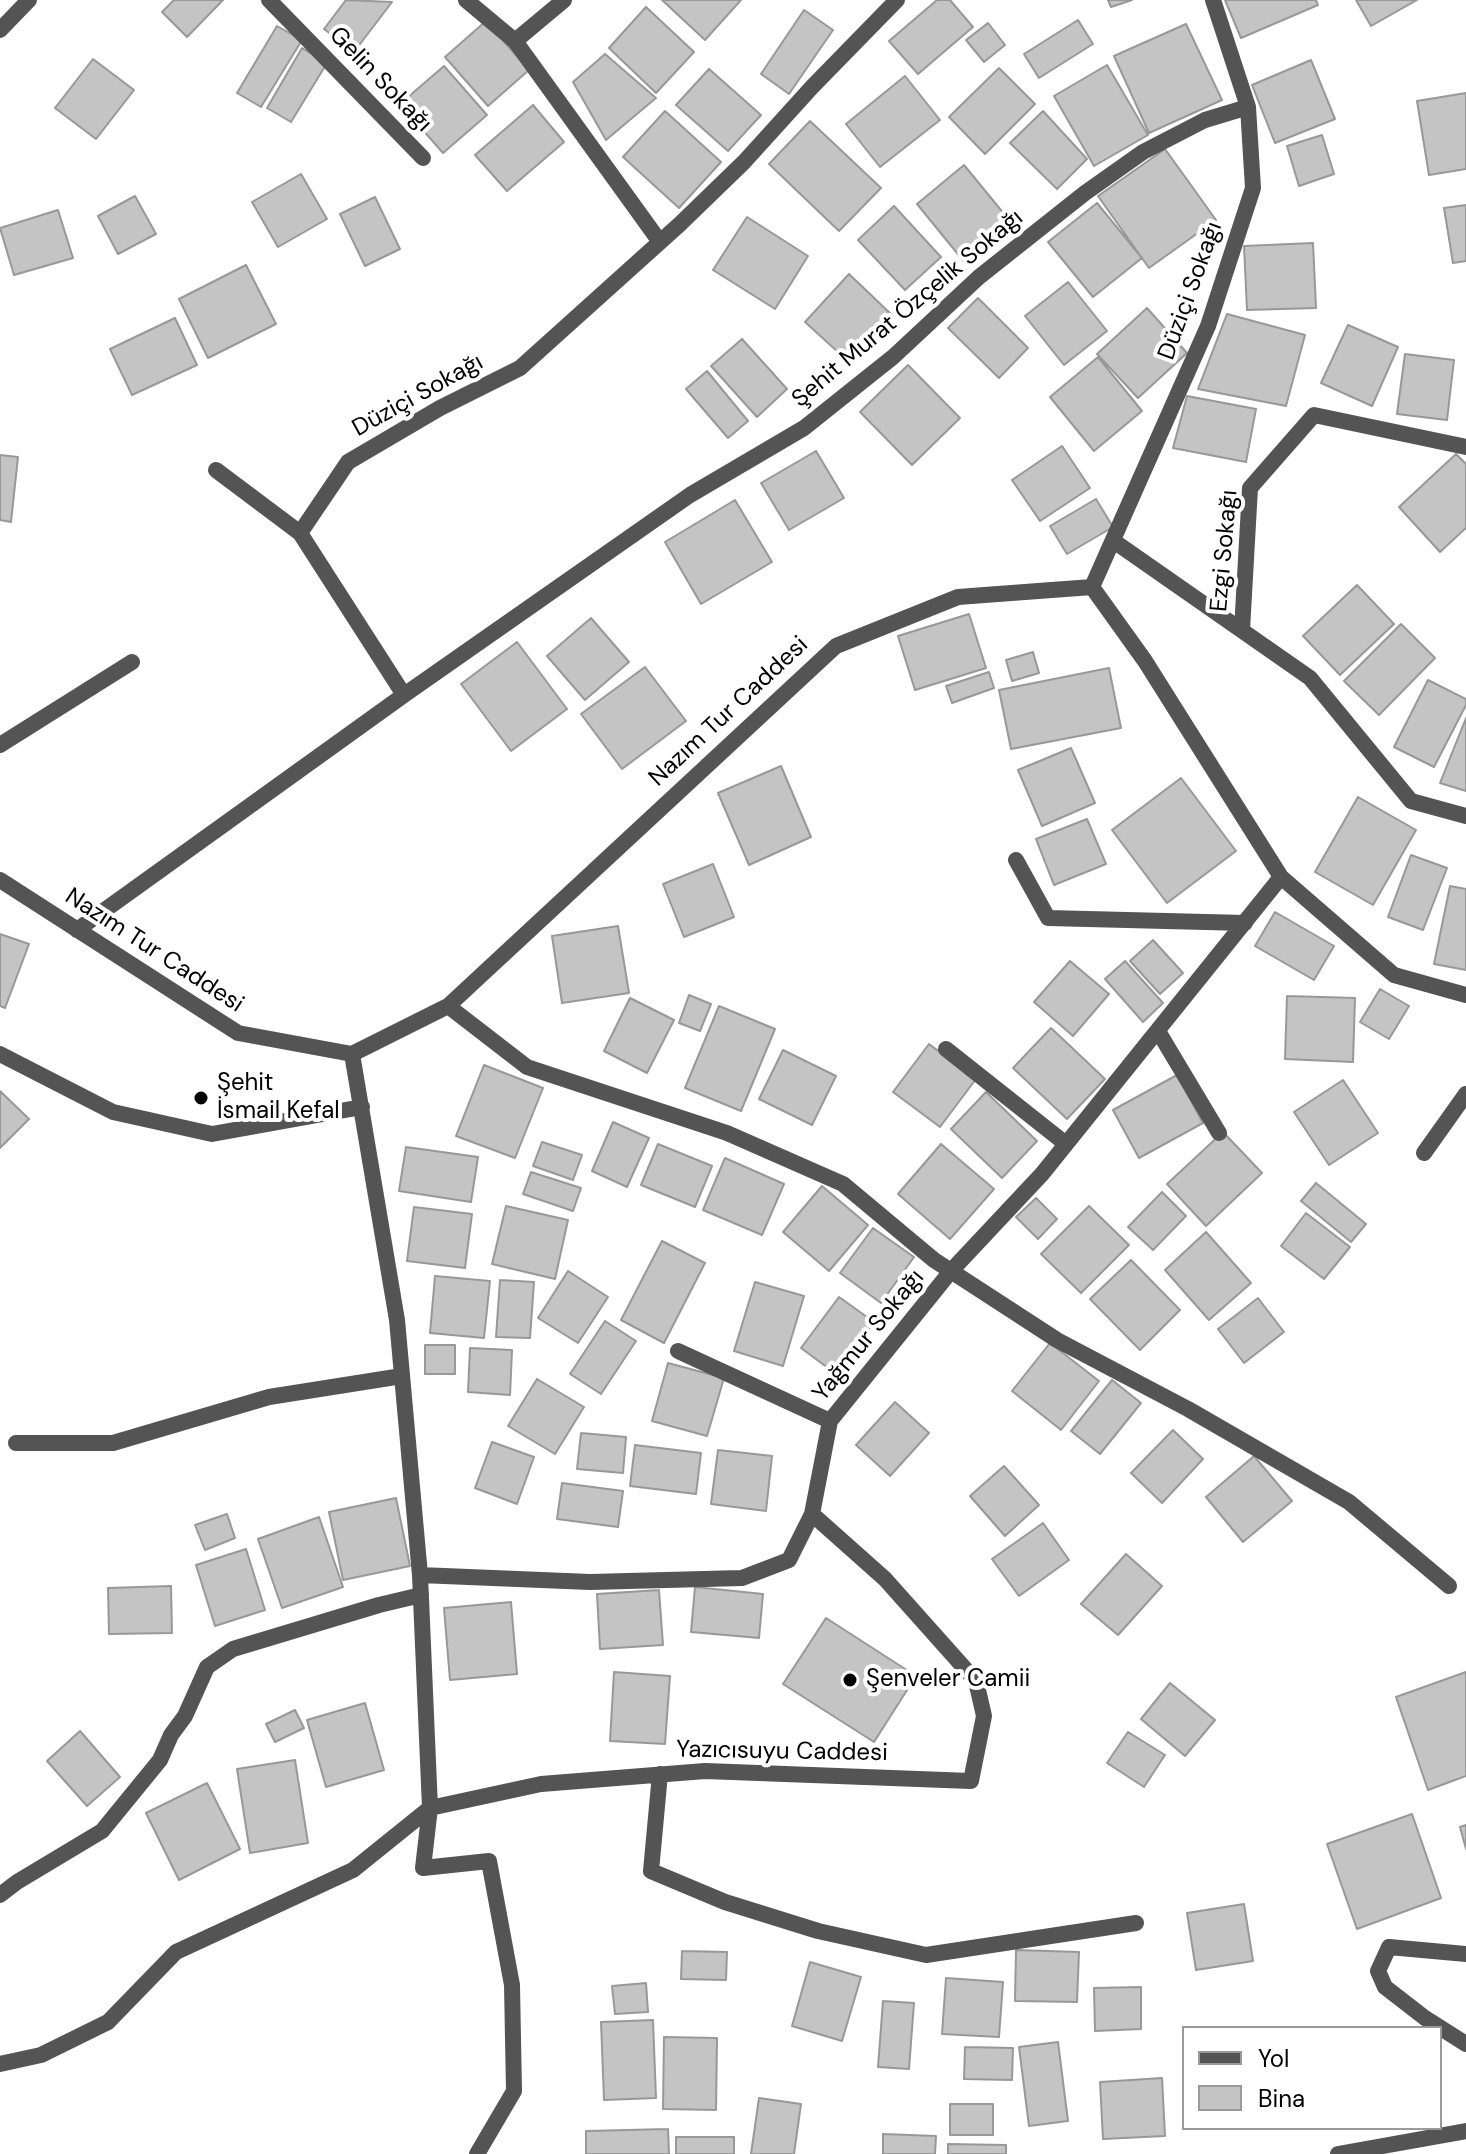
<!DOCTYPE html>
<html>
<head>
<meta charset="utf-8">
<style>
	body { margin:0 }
	#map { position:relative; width:1466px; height:2154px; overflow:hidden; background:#fff; font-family:"DM Sans",sans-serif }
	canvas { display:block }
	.legend { position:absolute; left:1182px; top:2026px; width:260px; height:104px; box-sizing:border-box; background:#fff; border:2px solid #999; margin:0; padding:10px 14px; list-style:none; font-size:24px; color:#000 }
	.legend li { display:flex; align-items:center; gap:16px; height:40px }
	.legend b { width:40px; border:2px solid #999 }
</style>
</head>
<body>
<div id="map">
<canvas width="1466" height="2154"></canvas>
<ul class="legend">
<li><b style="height:10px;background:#545454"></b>Yol</li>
<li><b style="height:22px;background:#c4c4c4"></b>Bina</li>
</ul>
</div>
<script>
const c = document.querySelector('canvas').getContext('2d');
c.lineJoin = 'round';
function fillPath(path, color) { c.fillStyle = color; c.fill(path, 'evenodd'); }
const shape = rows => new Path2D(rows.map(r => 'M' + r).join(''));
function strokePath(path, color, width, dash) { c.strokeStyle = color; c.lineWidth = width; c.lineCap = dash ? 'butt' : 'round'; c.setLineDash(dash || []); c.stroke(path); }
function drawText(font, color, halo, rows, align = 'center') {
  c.font = font + ' "DM Sans",sans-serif'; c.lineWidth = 8; c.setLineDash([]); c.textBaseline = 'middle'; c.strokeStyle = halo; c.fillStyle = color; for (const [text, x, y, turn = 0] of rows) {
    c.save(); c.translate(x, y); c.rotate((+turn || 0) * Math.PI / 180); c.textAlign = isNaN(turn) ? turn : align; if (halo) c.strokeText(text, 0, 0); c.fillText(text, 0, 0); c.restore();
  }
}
const building = shape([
	[174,0,223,0,187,37,162,12,174,0],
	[346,0,392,2,354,52,324,29,346,0],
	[662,0,741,0,705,40,662,0],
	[937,0,950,0,973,27,918,74,889,41,937,0],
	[1108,0,1132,0,1111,7,1108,0],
	[1225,0,1316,0,1318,5,1241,38,1225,0],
	[1356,0,1417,0,1371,26,1356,0],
	[646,7,694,52,656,93,609,48,646,7],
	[804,10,833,30,789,94,761,74,804,10],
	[1078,20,1093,44,1039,78,1024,54,1078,20],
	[486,21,529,70,488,106,445,57,486,21],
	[988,23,1005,45,984,62,966,40,988,23],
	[1186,24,1222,100,1149,133,1114,56,1186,24],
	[277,26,302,40,261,107,237,93,277,26],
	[302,48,327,63,291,122,267,108,302,48],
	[605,54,656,98,606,140,573,82,605,54],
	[93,59,134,90,96,139,55,108,93,59],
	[1311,60,1335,119,1275,143,1252,85,1311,60],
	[1107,65,1148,135,1094,166,1054,96,1107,65],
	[444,66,487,115,443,153,400,104,444,66],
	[999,68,1035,104,985,154,949,117,999,68],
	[709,69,761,115,728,151,676,105,709,69],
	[905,76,940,120,880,167,846,124,905,76],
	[1466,93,1466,169,1429,175,1417,101,1466,93],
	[533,105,564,142,507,191,475,155,533,105],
	[665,111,721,162,679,208,623,157,665,111],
	[1043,111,1087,159,1057,189,1010,143,1043,111],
	[810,121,881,188,839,231,769,164,810,121],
	[1322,135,1334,174,1299,186,1287,146,1322,135],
	[1165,149,1216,220,1149,268,1098,196,1165,149],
	[964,165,1014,226,966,264,917,204,964,165],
	[301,174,327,219,278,247,252,202,301,174],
	[135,196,156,234,118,254,98,216,135,196],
	[375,197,400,249,365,266,340,214,375,197],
	[1097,203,1142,258,1093,297,1048,242,1097,203],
	[1466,205,1466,261,1453,263,1444,208,1466,205],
	[894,206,941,257,905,290,858,240,894,206],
	[58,210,73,258,14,275,0,228,58,210],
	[747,217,808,256,775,309,713,270,747,217],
	[1313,243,1316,308,1247,310,1244,246,1313,243],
	[246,265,276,324,208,358,179,299,246,265],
	[849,274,893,316,850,363,805,322,849,274],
	[1068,282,1107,331,1064,365,1025,316,1068,282],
	[978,298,1028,348,999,378,948,328,978,298],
	[1147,308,1187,353,1138,398,1097,354,1147,308],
	[1227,314,1305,335,1286,406,1198,389,1227,314],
	[175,318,197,365,132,395,110,349,175,318],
	[1348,325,1398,347,1372,406,1321,383,1348,325],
	[742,339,787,389,757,417,711,366,742,339],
	[1405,354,1454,360,1447,420,1397,414,1405,354],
	[1098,357,1142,411,1094,451,1050,397,1098,357],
	[908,365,960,418,912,465,860,412,908,365],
	[707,371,748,421,728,438,686,389,707,371],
	[1187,396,1256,409,1246,462,1173,448,1187,396],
	[1062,446,1090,488,1040,521,1012,480,1062,446],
	[816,451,844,498,789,530,761,483,816,451],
	[1456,454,1466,464,1466,528,1440,552,1399,507,1456,454],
	[0,455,18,457,11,522,0,520,0,455],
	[1096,499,1113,527,1067,554,1050,526,1096,499],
	[735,500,772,562,701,604,665,542,735,500],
	[1357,585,1394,624,1340,675,1303,636,1357,585],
	[969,614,986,668,915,690,898,636,969,614],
	[591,618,629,662,585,700,547,656,591,618],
	[1401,624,1435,658,1379,715,1344,681,1401,624],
	[517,642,567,709,511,751,461,684,517,642],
	[1033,652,1039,673,1012,681,1006,660,1033,652],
	[645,667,686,721,622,769,581,714,645,667],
	[1109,668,1121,728,1011,749,999,690,1109,668],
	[989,672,994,688,952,703,946,686,989,672],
	[1428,680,1466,699,1466,705,1434,767,1394,747,1428,680],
	[1466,718,1466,791,1440,783,1466,718],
	[1071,748,1095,803,1042,826,1018,770,1071,748],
	[781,766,811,837,749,865,718,793,781,766],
	[1181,778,1236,851,1167,903,1112,830,1181,778],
	[1358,797,1416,830,1373,905,1315,872,1358,797],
	[1087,819,1106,864,1054,885,1036,839,1087,819],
	[1411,855,1447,868,1423,930,1388,917,1411,855],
	[713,864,734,917,684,937,663,884,713,864],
	[1450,886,1466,889,1466,970,1434,964,1450,886],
	[1275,912,1334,946,1314,980,1255,946,1275,912],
	[618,926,629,993,562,1003,552,936,618,926],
	[0,934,29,944,5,1008,0,1006,0,934],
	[1153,940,1183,973,1160,994,1130,961,1153,940],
	[1070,961,1109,994,1073,1036,1034,1002,1070,961],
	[1125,961,1163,1003,1143,1022,1105,979,1125,961],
	[1380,989,1409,1006,1389,1039,1360,1022,1380,989],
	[689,995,711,1004,700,1031,679,1023,689,995],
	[1287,996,1355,998,1353,1062,1285,1059,1287,996],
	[630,998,674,1020,647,1073,604,1051,630,998],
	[719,1006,775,1029,741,1111,685,1088,719,1006],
	[1051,1028,1105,1079,1067,1119,1013,1068,1051,1028],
	[929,1044,976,1079,940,1127,893,1092,929,1044],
	[783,1050,836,1076,812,1125,759,1099,783,1050],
	[484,1065,543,1088,515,1158,456,1136,484,1065],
	[1177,1075,1203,1123,1139,1158,1113,1110,1177,1075],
	[1343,1080,1378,1133,1329,1165,1294,1112,1343,1080],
	[0,1091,29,1119,0,1148,0,1091],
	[986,1092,1037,1141,1002,1178,951,1129,986,1092],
	[613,1122,649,1138,627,1187,592,1171,613,1122],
	[1223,1132,1262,1173,1206,1226,1167,1184,1223,1132],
	[542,1142,582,1155,573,1180,533,1166,542,1142],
	[658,1144,712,1166,695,1207,641,1185,658,1144],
	[941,1144,994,1189,950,1239,898,1194,941,1144],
	[406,1147,478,1157,471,1202,399,1191,406,1147],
	[725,1158,784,1184,762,1235,703,1210,725,1158],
	[531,1172,581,1188,573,1211,523,1194,531,1172],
	[1316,1183,1366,1224,1351,1242,1301,1201,1316,1183],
	[822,1186,868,1225,829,1271,783,1232,822,1186],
	[1162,1192,1186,1216,1153,1250,1128,1227,1162,1192],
	[1036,1198,1057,1219,1038,1239,1016,1217,1036,1198],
	[506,1206,568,1220,555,1279,492,1264,506,1206],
	[1089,1206,1129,1245,1081,1293,1041,1254,1089,1206],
	[414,1207,472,1214,465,1268,407,1261,414,1207],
	[1306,1213,1350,1247,1324,1279,1281,1246,1306,1213],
	[873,1228,914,1257,881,1303,840,1273,873,1228],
	[1206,1232,1251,1283,1209,1320,1165,1270,1206,1232],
	[662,1241,705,1263,664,1343,621,1320,662,1241],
	[1131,1260,1180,1310,1140,1350,1090,1299,1131,1260],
	[568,1271,608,1297,578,1343,538,1318,568,1271],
	[435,1276,490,1281,484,1338,430,1333,435,1276],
	[500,1280,534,1282,530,1338,496,1337,500,1280],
	[755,1282,804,1296,783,1366,734,1351,755,1282],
	[839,1297,874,1322,836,1374,801,1348,839,1297],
	[1258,1298,1284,1332,1244,1363,1218,1329,1258,1298],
	[605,1321,636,1341,601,1394,570,1374,605,1321],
	[1050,1343,1099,1381,1061,1430,1012,1391,1050,1343],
	[425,1345,455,1345,455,1374,425,1374,425,1345],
	[470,1348,512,1350,510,1395,468,1392,470,1348],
	[668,1363,724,1378,707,1436,652,1421,668,1363],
	[537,1379,584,1407,555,1454,508,1426,537,1379],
	[1112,1380,1141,1403,1100,1454,1071,1431,1112,1380],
	[895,1402,929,1433,890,1476,856,1445,895,1402],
	[1173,1430,1203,1459,1162,1503,1131,1473,1173,1430],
	[581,1433,626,1437,623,1473,577,1469,581,1433],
	[492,1442,534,1457,517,1504,475,1488,492,1442],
	[635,1445,701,1453,696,1494,630,1486,635,1445],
	[718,1450,772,1456,766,1511,711,1504,718,1450],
	[1254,1456,1292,1501,1243,1542,1206,1497,1254,1456],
	[1004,1466,1039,1505,1005,1536,970,1496,1004,1466],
	[562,1483,623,1491,618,1527,557,1519,562,1483],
	[396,1498,410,1566,343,1580,329,1512,396,1498],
	[227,1514,235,1538,205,1550,195,1525,227,1514],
	[319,1517,343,1587,282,1608,258,1539,319,1517],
	[1043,1523,1069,1560,1019,1596,992,1559,1043,1523],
	[246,1549,265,1610,215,1626,196,1565,246,1549],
	[1126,1554,1162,1586,1118,1635,1081,1604,1126,1554],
	[171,1586,172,1633,109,1634,108,1588,171,1586],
	[695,1587,763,1594,759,1638,691,1632,695,1587],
	[659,1590,663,1645,600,1649,597,1594,659,1590],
	[511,1602,517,1674,450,1680,444,1608,511,1602],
	[826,1618,916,1676,874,1742,783,1684,826,1618],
	[614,1672,670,1676,665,1744,610,1741,614,1672],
	[1466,1672,1466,1776,1428,1790,1396,1697,1466,1672],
	[1170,1683,1215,1720,1185,1756,1141,1719,1170,1683],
	[365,1703,384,1770,326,1787,307,1720,365,1703],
	[295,1710,304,1728,275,1742,266,1724,295,1710],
	[80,1731,120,1777,87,1806,47,1761,80,1731],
	[1128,1732,1165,1755,1144,1787,1107,1763,1128,1732],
	[295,1760,308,1843,250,1853,237,1769,295,1760],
	[207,1783,240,1849,179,1880,146,1813,207,1783],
	[1412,1814,1441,1898,1357,1929,1327,1844,1412,1814],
	[1466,1825,1466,1849,1460,1827,1466,1825],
	[1244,1904,1253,1961,1196,1970,1187,1913,1244,1904],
	[1016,1950,1079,1952,1077,2002,1015,2001,1016,1950],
	[682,1951,727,1952,726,1980,681,1979,682,1951],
	[810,1962,861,1977,842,2041,792,2026,810,1962],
	[946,1978,1003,1982,999,2037,942,2034,946,1978],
	[646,1983,648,2012,615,2014,612,1986,646,1983],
	[1141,1987,1141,2029,1095,2031,1094,1988,1141,1987],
	[883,2001,914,2003,909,2069,878,2067,883,2001],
	[653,2020,656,2098,604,2100,601,2022,653,2020],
	[664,2037,717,2038,716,2110,663,2109,664,2037],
	[1058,2042,1068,2121,1029,2126,1019,2047,1058,2042],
	[965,2047,1013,2048,1012,2080,964,2079,965,2047],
	[1162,2078,1165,2136,1103,2139,1100,2082,1162,2078],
	[759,2098,801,2104,794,2154,751,2154,759,2098],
	[950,2104,993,2104,993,2135,950,2135,950,2104],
	[668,2129,669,2154,586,2154,586,2131,668,2129],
	[883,2134,936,2136,935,2154,883,2154,883,2134],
	[676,2137,734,2137,734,2154,676,2154,676,2137],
	[948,2144,1006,2145,1006,2154,948,2154,948,2144]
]);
const minor = shape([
	[269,0,423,158],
	[466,0,515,41,660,242],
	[0,30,29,0],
	[515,41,564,0],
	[216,470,300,533],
	[1115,542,1310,678,1411,801,1466,816],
	[1092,587,1208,326,1253,188,1248,107,1213,0],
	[1242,630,1250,488,1314,415,1466,447],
	[404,695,690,495,804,428,893,357,979,277,1085,193,1143,152,1205,120,1248,107],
	[0,745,132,662],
	[1016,860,1048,918,1245,923],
	[0,880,238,1033,352,1054,448,1006,836,646,958,597,1092,587,1145,661,1281,877,1394,975,1466,995],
	[77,930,404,695,300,533,348,462,440,408,520,368,680,224,744,162,812,87,897,0],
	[448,1006,527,1067,727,1133,843,1184,934,1260,1057,1340,1188,1409,1349,1502,1449,1586],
	[1158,1031,1219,1133],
	[946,1049,1066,1144],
	[0,1054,113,1112,212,1134,362,1107],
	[352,1054,397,1320,420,1575,430,1808,423,1868,489,1861,512,1985,514,2091,477,2154],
	[1424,1153,1466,1094],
	[678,1351,830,1421],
	[16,1443,113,1443,269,1397,402,1376],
	[420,1575,590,1582,742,1578,789,1560,812,1514,830,1421,951,1271,1042,1174,1281,877],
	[660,1774,651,1871,725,1902,818,1931,926,1955,1136,1923],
	[0,1895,17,1882,102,1831,160,1760,171,1735,185,1716,207,1667,233,1649,379,1605,421,1595],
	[1466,1954,1389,1947,1378,1971,1385,1987,1425,2018,1466,2044],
	[0,2064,41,2055,108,2022,176,1952,353,1870,430,1808,541,1784,705,1771,971,1781,984,1716,976,1681,885,1579,812,1514]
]);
const tertiary = shape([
	[1338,2154,1466,2131]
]);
const markers = [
	[201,1098,8,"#000"],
	[850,1680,8,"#000"]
];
const streetNames = [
	["Gelin Sokağı",380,80,46],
	["Düziçi Sokağı",1191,291,-70],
	["Şehit Murat Özçelik Sokağı",908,309,-40],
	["Düziçi Sokağı",418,396,-29],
	["Ezgi Sokağı",1225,551,-85],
	["Nazım Tur Caddesi",729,712,-43],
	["Nazım Tur Caddesi",154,951,33],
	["Yağmur Sokağı",869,1336,-51],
	["Yazıcısuyu Caddesi",782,1752,1]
];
const poiNames = [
	["Şehit",217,1084],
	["İsmail Kefal",217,1112],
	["Şenveler Camii",866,1680]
];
fillPath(building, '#c4c4c4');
strokePath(building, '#989898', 2);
strokePath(minor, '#545454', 16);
strokePath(tertiary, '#545454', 16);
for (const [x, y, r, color] of markers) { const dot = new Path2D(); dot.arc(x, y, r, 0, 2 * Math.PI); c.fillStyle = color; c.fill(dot); strokePath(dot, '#fff', 3); }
drawText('24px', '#000', '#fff', streetNames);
drawText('24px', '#000', '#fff', poiNames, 'left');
</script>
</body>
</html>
